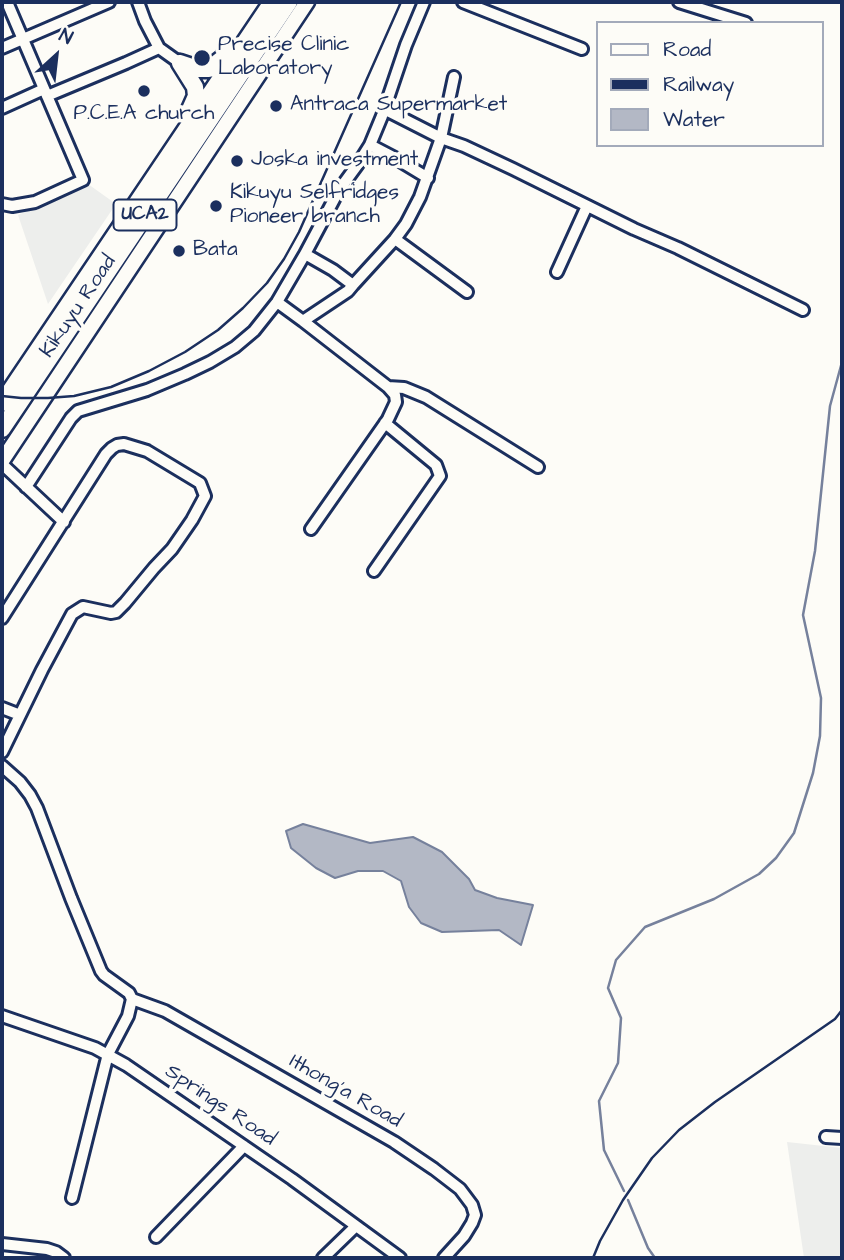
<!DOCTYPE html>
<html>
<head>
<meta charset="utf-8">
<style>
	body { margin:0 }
	#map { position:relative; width:844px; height:1260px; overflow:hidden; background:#fdfcf7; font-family:"Architects Daughter",sans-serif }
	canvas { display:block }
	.frame { position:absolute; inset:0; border:4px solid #1b2f5e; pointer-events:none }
	.legend { position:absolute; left:596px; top:21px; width:228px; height:126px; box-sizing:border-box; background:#fdfcf7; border:2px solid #a3aaba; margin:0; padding:9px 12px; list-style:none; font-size:21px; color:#1b2f5e }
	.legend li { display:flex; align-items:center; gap:14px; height:35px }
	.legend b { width:35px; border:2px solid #a3aaba }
	.north { position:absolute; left:21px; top:21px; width:70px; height:70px; -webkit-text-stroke:5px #fdfcf7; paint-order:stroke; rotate:27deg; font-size:19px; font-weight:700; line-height:28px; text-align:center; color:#1b2f5e }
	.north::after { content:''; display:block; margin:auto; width:24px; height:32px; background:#1b2f5e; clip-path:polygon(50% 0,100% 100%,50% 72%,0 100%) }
</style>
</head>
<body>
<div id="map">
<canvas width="844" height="1260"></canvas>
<div class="frame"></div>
<ul class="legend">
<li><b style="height:9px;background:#fdfcf7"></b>Road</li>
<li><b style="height:9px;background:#1b2f5e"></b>Railway</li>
<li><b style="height:19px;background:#b3b8c5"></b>Water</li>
</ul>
<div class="north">N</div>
</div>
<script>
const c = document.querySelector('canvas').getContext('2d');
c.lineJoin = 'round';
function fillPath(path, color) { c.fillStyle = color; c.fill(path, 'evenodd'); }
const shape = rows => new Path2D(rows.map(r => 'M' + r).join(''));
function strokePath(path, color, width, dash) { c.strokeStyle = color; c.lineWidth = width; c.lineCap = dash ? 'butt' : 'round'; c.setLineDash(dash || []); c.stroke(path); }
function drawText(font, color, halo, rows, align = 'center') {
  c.font = font + ' "Architects Daughter",sans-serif'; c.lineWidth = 7; c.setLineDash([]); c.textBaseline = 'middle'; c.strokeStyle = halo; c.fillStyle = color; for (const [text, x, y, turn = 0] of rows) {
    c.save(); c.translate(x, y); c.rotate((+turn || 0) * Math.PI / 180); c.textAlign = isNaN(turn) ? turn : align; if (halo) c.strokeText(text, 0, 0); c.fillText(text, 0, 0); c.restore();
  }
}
const built = shape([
	[88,184,116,204,48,304,18,215],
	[787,1142,842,1148,842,1258,804,1258]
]);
const water = shape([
	[303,824,370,843,413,837,442,852,469,879,475,890,497,898,533,905,521,945,499,930,442,932,421,923,409,907,401,881,383,871,358,871,335,878,316,868,291,848,286,831,303,824]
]);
const stream = shape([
	[624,1191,604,1150,599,1101,618,1063,621,1018,608,988,616,960,645,927,714,899,759,874,776,858,794,833,813,773,820,736,821,698,803,615,815,551,830,406,842,362],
	[628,1200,648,1248,655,1258]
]);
const minor = shape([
	[138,2,145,21,159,48,180,63],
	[463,2,582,49],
	[679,2,746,23],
	[2,48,109,2],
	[47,96,126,63,159,48],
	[2,108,44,89],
	[384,109,441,138,454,77],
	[370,145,395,158,428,178],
	[2,204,12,206,35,202,83,180,7,2],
	[395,239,467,292],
	[305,254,333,270,353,285],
	[557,272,587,206],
	[277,302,303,321,348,291,353,285,395,239,406,224,420,197,441,138,464,146,513,169,634,229,678,248,803,310],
	[303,321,388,387,395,395,396,402,388,419,311,529],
	[388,387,404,388,426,397,538,467],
	[2,464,64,522],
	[26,487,71,418,78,411,147,390,185,374,210,362,235,347,254,331,277,302,305,254,339,190,358,164,370,145,382,116,406,45,424,2],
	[374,571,440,476,436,465,385,423],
	[2,618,106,454,112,448,117,445,124,444,147,451,200,483,205,496,192,520,172,549,154,568,125,603,116,612,111,613,83,607,72,614,42,670,2,752],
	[2,708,20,715],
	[2,766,20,782,30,795,37,808,71,898,101,971,104,975,129,993,132,999,128,1016,108,1054,72,1198],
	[132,999,165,1011,394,1142,434,1169,460,1189,472,1205,475,1215,472,1223,464,1236,444,1258],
	[2,1016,95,1048,126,1065,292,1179,400,1258],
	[826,1137,842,1138],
	[156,1237,244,1146],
	[2,1244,47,1249,56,1252,64,1258],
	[323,1258,355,1227]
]);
const major = shape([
	[2,461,307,2]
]);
const highway = shape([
	[180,63,195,87,196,96,188,114],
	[180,63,198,69,209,69,223,58,230,47],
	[2,403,272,2],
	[2,429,289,2]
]);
const rail = shape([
	[2,396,21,398,48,398,74,396,111,387,149,371,185,352,218,330,243,308,267,283,284,259,299,232,401,2],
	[593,1258,600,1241,623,1200,652,1158,679,1130,715,1102,835,1019,842,1010]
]);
const markers = [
	[202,58,9,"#1b2f5e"],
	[144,91,7,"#1b2f5e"],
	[276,106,7,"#1b2f5e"],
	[237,161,7,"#1b2f5e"],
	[216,206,7,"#1b2f5e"],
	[179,251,7,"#1b2f5e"]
];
const shields = [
	[145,215,63]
];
const shieldNames = [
	["UCA2",145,215]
];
const poiNames = [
	["Precise Clinic",218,46],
	["Laboratory",218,70],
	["Antraca Supermarket",290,106],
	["P.C.E.A church",144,115,"center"],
	["Joska investment",251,161],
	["Kikuyu Selfridges",230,194],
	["Pioneer branch",230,218],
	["Bata",193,251]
];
const streetNames = [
	["Kikuyu Road",79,307,-56],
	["Ithong'a Road",345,1092,30],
	["Springs Road",220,1106,34]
];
fillPath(built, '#edeeec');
fillPath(water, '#b3b8c5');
strokePath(water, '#76819c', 2);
strokePath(stream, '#76819c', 2.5);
strokePath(minor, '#1b2f5e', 16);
strokePath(major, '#1b2f5e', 19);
strokePath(highway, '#1b2f5e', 21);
strokePath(minor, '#fdfcf7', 10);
strokePath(major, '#fdfcf7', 14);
strokePath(highway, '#fdfcf7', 16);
strokePath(rail, '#1b2f5e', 2.5);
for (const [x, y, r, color] of markers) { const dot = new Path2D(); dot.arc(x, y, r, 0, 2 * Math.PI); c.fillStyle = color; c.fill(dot); strokePath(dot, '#fdfcf7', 2.5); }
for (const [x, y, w] of shields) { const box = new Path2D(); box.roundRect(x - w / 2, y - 15.5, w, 31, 5); c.fillStyle = '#fdfcf7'; c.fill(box); strokePath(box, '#1b2f5e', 2); }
drawText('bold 19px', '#1b2f5e', null, shieldNames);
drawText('21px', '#1b2f5e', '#fdfcf7', poiNames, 'left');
drawText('21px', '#1b2f5e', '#fdfcf7', streetNames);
</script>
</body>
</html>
